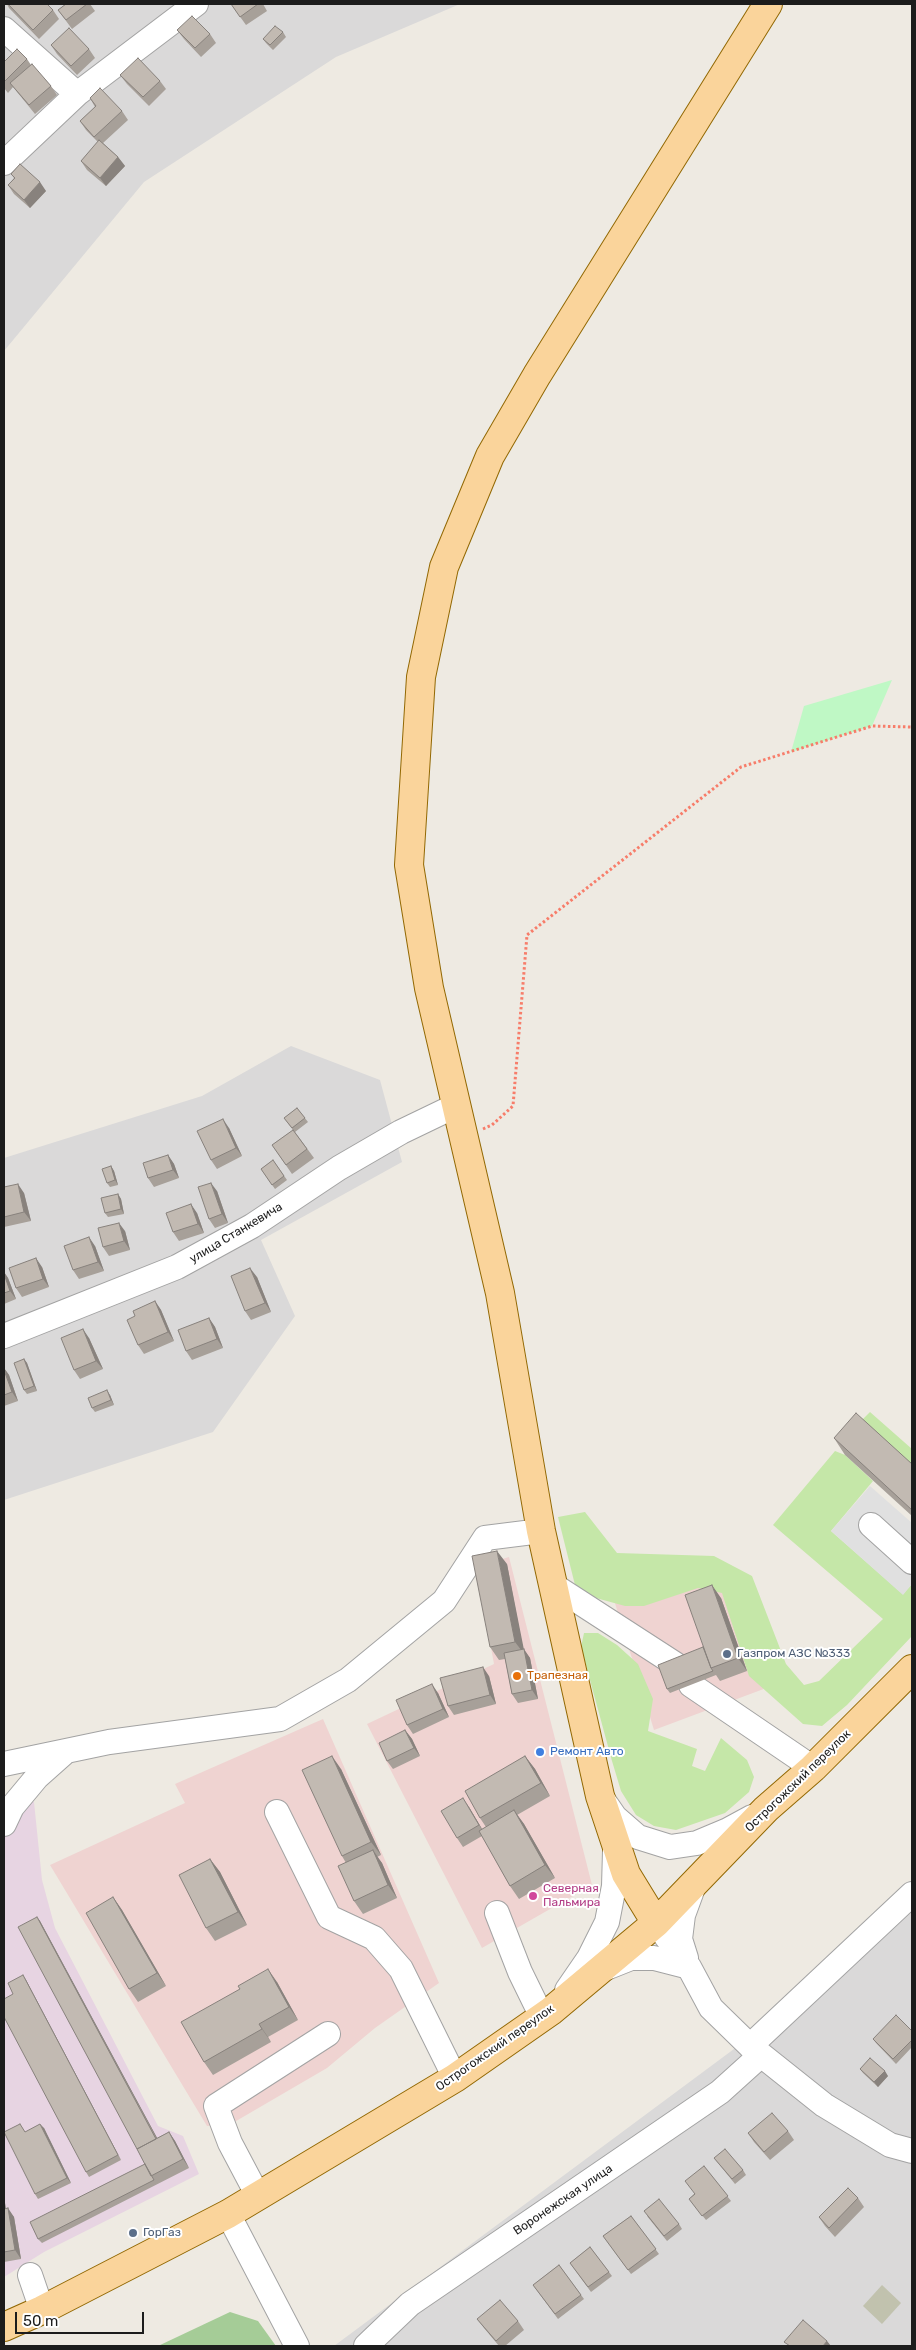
<!DOCTYPE html>
<html>
<head>
<meta charset="utf-8">
<style>
	body { margin:0 }
	#map { position:relative; width:916px; height:2350px; overflow:hidden; background:#eeeae2; font-family:Rubik,sans-serif }
	canvas { display:block }
	.frame { position:absolute; inset:0; border:5px solid #1c1c1c; pointer-events:none }
	.scale { position:absolute; left:15px; top:2312px; width:129px; height:22px; box-sizing:border-box; border:2px solid #1c1c1c; border-top:0; padding-left:6px; font-size:15px; line-height:18px; white-space:nowrap; color:#1c1c1c; -webkit-text-stroke:4px #fff; paint-order:stroke }
</style>
</head>
<body>
<div id="map">
<canvas width="916" height="2350"></canvas>
<div class="frame"></div>
<div class="scale">50 m</div>
</div>
<script>
const c = document.querySelector('canvas').getContext('2d');
c.lineJoin = 'round';
function fillPath(path, color) { c.fillStyle = color; c.fill(path, 'evenodd'); }
const shape = rows => new Path2D(rows.map(r => 'M' + r).join(''));
function strokePath(path, color, width, dash) { c.strokeStyle = color; c.lineWidth = width; c.lineCap = dash ? 'butt' : 'round'; c.setLineDash(dash || []); c.stroke(path); }
function drawText(font, color, halo, rows, align = 'center') {
  c.font = font + ' Rubik,sans-serif'; c.lineWidth = 4; c.setLineDash([]); c.textBaseline = 'middle'; c.strokeStyle = halo; c.fillStyle = color; for (const [text, x, y, turn = 0] of rows) {
    c.save(); c.translate(x, y); c.rotate((+turn || 0) * Math.PI / 180); c.textAlign = isNaN(turn) ? turn : align; if (halo) c.strokeText(text, 0, 0); c.fillText(text, 0, 0); c.restore();
  }
}
const residential = shape([
	[4,4,460,4,336,57,144,182,4,351],
	[291,1046,380,1080,402,1162,261,1240,295,1316,213,1432,4,1500,4,1158,202,1096],
	[912,1886,912,2346,334,2346,769,2023]
]);
const commercial = shape([
	[509,1557,592,1885,482,1948,367,1724,494,1664,476,1567],
	[733,1578,777,1684,654,1730,614,1600],
	[323,1719,439,1983,375,2028,327,2068,231,2124,207,2126,50,1865,185,1803,175,1784]
]);
const industrial = shape([
	[34,1802,42,1880,55,1928,158,2126,183,2136,199,2174,44,2252,4,2277,4,1803]
]);
const construction = shape([
	[882,2285,901,2303,882,2324,863,2306]
]);
const grass = shape([
	[870,1412,912,1449,912,1470,862,1420],
	[835,1451,845,1455,873,1481,831,1531,903,1594,912,1584,912,1636,847,1705,822,1726,803,1724,749,1676,722,1593,698,1588,644,1606,625,1606,596,1598,575,1585,558,1517,585,1512,617,1553,714,1556,752,1576,786,1664,804,1685,819,1681,883,1619,773,1525],
	[584,1633,598,1633,617,1645,638,1664,653,1699,648,1731,697,1749,692,1766,705,1771,721,1738,747,1760,754,1777,749,1792,725,1813,676,1830,654,1826,636,1815,621,1791,612,1761,581,1647]
]);
const forest = shape([
	[230,2312,258,2321,276,2346,158,2346]
]);
const park = shape([
	[892,680,872,726,791,752,804,706]
]);
const parking = shape([
	[870,1486,912,1523,912,1584,903,1595,831,1531]
]);
const path = shape([
	[483,1129,492,1125,513,1106,527,935,741,767,872,726,912,727]
]);
const minor = shape([
	[4,29,77,94],
	[4,163,77,94,196,4],
	[4,1336,177,1267,252,1226,339,1168,401,1132,455,1106],
	[871,1525,912,1562],
	[553,1585,675,1664],
	[691,1685,813,1768],
	[4,1764,109,1742,280,1719,348,1680,444,1601,485,1538,541,1531],
	[604,1801,615,1817,638,1837,670,1847,697,1843,728,1830,752,1817],
	[277,1812,329,1917,374,1938,401,1969,455,2078],
	[4,1824,12,1807,37,1777,64,1753],
	[497,1913,520,1972,542,2017],
	[656,1923,689,1967,711,2008,750,2046,824,2105,890,2145,912,2151],
	[686,1958,680,1939,683,1915,694,1885],
	[606,1968,631,1958,654,1958,689,1967],
	[567,1990,589,1958,607,1922,614,1886,615,1851],
	[750,2046,912,1894],
	[258,2196,230,2143,216,2106,328,2034],
	[228,2214,297,2346],
	[30,2275,42,2310],
	[366,2346,410,2304,720,2092,761,2055]
]);
const major = shape([
	[656,1923,626,1874,600,1796,541,1531,500,1293,429,988,409,865,421,677,444,567,490,456,537,375,768,4],
	[4,2327,42,2310,228,2214,455,2078,551,2011,656,1923,766,1809,813,1768,912,1669]
]);
const wall = shape([
	[7,4,47,4,53,10,59,19,39,39,9,8],
	[66,4,90,4,95,11,72,29,58,10],
	[231,4,263,4,267,11,246,25],
	[177,30,210,34,216,43,201,57,184,39],
	[283,32,286,37,273,50,266,43,263,39],
	[51,45,89,49,95,58,77,75,57,54],
	[27,59,31,65,51,86,57,95,35,114,13,87,8,93,4,88,4,62],
	[120,75,160,81,166,89,149,106,127,84],
	[90,98,122,111,128,120,103,143,118,157,125,166,106,186,87,170,81,161,98,142,86,130,80,121,95,107],
	[11,174,46,191,30,208,14,194,8,185,14,178],
	[297,1108,308,1122,295,1132,314,1158,292,1174,272,1145,293,1130,284,1118],
	[229,1128,242,1156,217,1169,211,1160],
	[168,1155,174,1164,179,1178,154,1187,148,1178],
	[273,1160,287,1180,275,1189,261,1169],
	[111,1166,114,1171,118,1185,110,1187,107,1183],
	[4,1187,24,1193,31,1221,4,1227],
	[217,1191,228,1223,215,1228,209,1219],
	[118,1194,121,1199,124,1214,108,1217,105,1213],
	[197,1213,204,1233,179,1241,173,1232],
	[125,1231,130,1250,109,1256,103,1247],
	[95,1246,104,1271,79,1279,73,1270],
	[42,1267,49,1287,22,1297,16,1288],
	[4,1272,8,1278,16,1299,4,1304],
	[257,1277,271,1312,251,1320,245,1311],
	[155,1301,161,1310,174,1341,144,1354,138,1345,135,1316],
	[209,1318,215,1327,223,1348,192,1360,186,1351],
	[89,1338,103,1369,80,1379,74,1370],
	[24,1359,27,1363,37,1391,27,1394,24,1390],
	[4,1368,9,1375,18,1401,4,1406],
	[110,1395,114,1405,95,1412,92,1408],
	[834,1438,912,1464,912,1516,845,1455],
	[507,1564,523,1649,530,1658,538,1699,518,1703,512,1694,505,1659,499,1660,490,1647],
	[721,1598,747,1671,720,1681,716,1675,670,1693,667,1689,703,1647],
	[489,1676,496,1704,454,1715,448,1706],
	[438,1693,449,1717,413,1734,407,1725],
	[405,1730,412,1739,420,1756,393,1769,387,1761],
	[525,1756,535,1769,550,1796,517,1815,524,1824,555,1878,519,1899,510,1886,482,1836,463,1847,457,1838,469,1807,482,1829,486,1827,480,1818],
	[341,1769,381,1855,377,1857,382,1863,397,1898,363,1914,354,1901,346,1863,342,1856],
	[210,1859,220,1872,247,1925,215,1941,206,1928],
	[113,1897,122,1910,166,1986,138,2002,129,1989],
	[37,1917,40,1921,157,2138,169,2132,175,2141,189,2168,42,2243,38,2239,145,2164,137,2149],
	[23,1975,26,1980,121,2160,89,2177,86,2172,13,1994],
	[277,1982,298,2020,268,2037,271,2042,213,2075,204,2062],
	[912,2031,912,2047,896,2064,876,2043,873,2039],
	[860,2069,888,2076,878,2087,863,2073],
	[20,2124,25,2132,44,2128,71,2183,38,2199,35,2194],
	[788,2131,794,2140,770,2160,754,2142,748,2133],
	[714,2158,743,2170,746,2175,735,2184],
	[704,2166,731,2201,706,2220,689,2199,694,2194],
	[4,2196,6,2209,14,2217,21,2259,4,2262],
	[858,2198,864,2207,835,2237,825,2226,819,2217],
	[631,2216,659,2254,631,2274,603,2236],
	[647,2216,679,2224,682,2229,667,2241],
	[590,2247,612,2276,591,2292,570,2263],
	[559,2265,584,2299,558,2319,533,2285],
	[477,2319,518,2321,524,2330,505,2346,499,2346,484,2328]
]);
const shadedWall = shape([
	[118,157,125,166,106,186,100,178],
	[40,182,46,191,30,208,24,200],
	[223,1119,229,1128,242,1156,236,1148],
	[168,1155,174,1164,179,1178,173,1170],
	[111,1166,114,1171,118,1185,115,1180],
	[211,1183,217,1191,228,1223,222,1214],
	[18,1184,24,1193,31,1221,24,1212],
	[118,1194,121,1199,124,1214,121,1209],
	[191,1204,197,1213,204,1233,198,1224],
	[119,1223,125,1231,130,1250,124,1241],
	[89,1237,95,1246,104,1271,98,1262],
	[36,1258,42,1267,49,1287,43,1279],
	[250,1268,257,1277,271,1312,265,1303],
	[4,1272,8,1278,16,1299,10,1291,4,1274],
	[155,1301,161,1310,174,1341,168,1332],
	[209,1318,215,1327,223,1348,217,1339],
	[83,1329,89,1338,103,1369,96,1361],
	[24,1359,27,1363,37,1391,34,1386],
	[4,1368,9,1375,18,1401,12,1392],
	[107,1390,110,1395,114,1405,111,1400],
	[497,1551,507,1564,525,1655,515,1642],
	[712,1585,721,1598,747,1671,738,1658],
	[524,1649,530,1658,538,1699,532,1690],
	[483,1667,489,1676,496,1704,490,1695],
	[432,1684,438,1693,449,1717,443,1709],
	[405,1730,412,1739,420,1756,414,1748],
	[332,1756,341,1769,381,1855,371,1842],
	[525,1756,535,1769,550,1796,541,1783],
	[463,1798,469,1807,485,1834,479,1825],
	[514,1810,524,1824,555,1878,545,1865],
	[373,1850,382,1863,397,1898,388,1885],
	[210,1859,220,1872,247,1925,238,1912],
	[113,1897,122,1910,166,1986,157,1973],
	[37,1917,40,1921,162,2147,159,2143],
	[268,1969,277,1982,298,2020,289,2007],
	[23,1975,26,1980,121,2160,118,2155],
	[259,2024,268,2037,271,2042,262,2029],
	[885,2071,888,2076,878,2087,874,2082],
	[40,2124,44,2128,71,2183,67,2178],
	[169,2132,175,2141,189,2168,183,2159],
	[4,2196,7,2218,4,2212],
	[8,2208,14,2217,21,2259,15,2250],
	[827,2341,831,2346,823,2346]
]);
const building = shape([
	[8,4,47,4,53,10,33,30,8,4],
	[66,4,87,4,66,20,58,10,66,4],
	[231,4,258,4,240,17,231,4],
	[192,16,210,34,195,48,177,30,192,16],
	[275,26,283,32,270,45,263,39,275,26],
	[69,28,89,49,71,66,51,45,69,28],
	[17,49,27,59,4,82,4,62,17,49],
	[138,58,160,81,143,97,120,75,138,58],
	[32,64,51,86,29,105,10,83,32,64],
	[100,88,122,111,94,137,80,121,96,106,90,98,100,88],
	[99,140,118,157,100,178,81,161,99,140],
	[20,164,40,182,24,200,8,185,15,178,11,174,20,164],
	[297,1108,305,1118,292,1128,284,1118,297,1108],
	[223,1119,236,1148,211,1160,197,1131,223,1119],
	[293,1130,307,1149,286,1165,272,1145,293,1130],
	[168,1155,173,1170,148,1178,143,1163,168,1155],
	[273,1160,284,1176,272,1185,261,1169,273,1160],
	[111,1166,115,1180,107,1183,102,1169,111,1166],
	[211,1183,222,1214,209,1219,198,1187,211,1183],
	[18,1184,24,1212,4,1217,4,1187,18,1184],
	[118,1194,121,1209,105,1213,101,1198,118,1194],
	[191,1204,198,1224,173,1232,166,1213,191,1204],
	[119,1223,124,1241,103,1247,98,1228,119,1223],
	[89,1237,98,1262,73,1270,64,1246,89,1237],
	[36,1258,43,1279,16,1288,9,1268,36,1258],
	[250,1268,265,1303,245,1311,231,1276,250,1268],
	[4,1274,10,1291,4,1293,4,1274],
	[155,1301,168,1332,138,1345,127,1320,135,1316,133,1311,155,1301],
	[209,1318,217,1339,186,1351,178,1330,209,1318],
	[83,1329,96,1361,74,1370,61,1338,83,1329],
	[24,1359,34,1386,24,1390,14,1363,24,1359],
	[4,1370,12,1392,4,1395,4,1370],
	[107,1390,111,1400,92,1408,88,1398,107,1390],
	[856,1413,912,1464,912,1510,834,1438,856,1413],
	[497,1551,515,1642,490,1647,472,1556,497,1551],
	[712,1585,738,1658,711,1668,685,1595,712,1585],
	[703,1647,711,1668,713,1671,667,1689,658,1665,703,1647],
	[524,1649,532,1690,512,1694,504,1653,524,1649],
	[483,1667,490,1695,448,1706,440,1678,483,1667],
	[432,1684,443,1709,407,1725,396,1700,432,1684],
	[405,1730,414,1748,387,1761,379,1743,405,1730],
	[332,1756,371,1842,342,1856,302,1770,332,1756],
	[525,1756,541,1783,480,1818,465,1791,525,1756],
	[463,1798,479,1825,457,1838,441,1811,463,1798],
	[514,1810,545,1865,510,1886,479,1831,514,1810],
	[373,1850,388,1885,354,1901,338,1866,373,1850],
	[210,1859,238,1912,206,1928,179,1875,210,1859],
	[113,1897,157,1973,129,1989,86,1913,113,1897],
	[37,1917,156,2139,137,2149,18,1927,37,1917],
	[268,1969,289,2007,259,2024,262,2029,204,2062,181,2022,240,1989,238,1986,268,1969],
	[23,1975,118,2155,86,2172,4,2017,4,1999,13,1994,8,1983,23,1975],
	[896,2015,912,2031,912,2040,893,2059,873,2039,896,2015],
	[870,2058,885,2071,874,2082,860,2069,870,2058],
	[772,2113,788,2131,764,2152,748,2133,772,2113],
	[20,2124,25,2132,40,2124,67,2178,35,2194,4,2132,20,2124],
	[169,2132,183,2159,151,2176,137,2149,169,2132],
	[725,2149,743,2170,732,2179,714,2158,725,2149],
	[145,2164,154,2180,38,2239,30,2222,145,2164],
	[704,2166,728,2196,702,2216,689,2199,695,2194,685,2181,704,2166],
	[848,2188,858,2198,829,2228,819,2217,848,2188],
	[659,2199,679,2224,664,2236,644,2211,659,2199],
	[8,2208,15,2250,4,2252,4,2209,8,2208],
	[631,2216,656,2249,628,2270,603,2236,631,2216],
	[590,2247,609,2272,588,2287,570,2263,590,2247],
	[559,2265,581,2295,555,2314,533,2285,559,2265],
	[500,2300,518,2321,496,2341,477,2319,500,2300],
	[803,2320,827,2341,823,2346,790,2346,784,2342,803,2320]
]);
const markers = [
	[727,1654,5,"#5c6f8a"],
	[517,1676,5,"#e8710a"],
	[540,1752,5,"#3f7fe0"],
	[533,1896,5,"#d1479c"],
	[133,2233,5,"#5c6f8a"]
];
const streetNames = [
	["улица Станкевича",236,1233,-31],
	["Острогожский переулок",798,1781,-44],
	["Острогожский переулок",495,2048,-35],
	["Воронежская улица",563,2200,-34]
];
const serviceNames = [
	["Газпром АЗС №333",737,1654],
	["ГорГаз",143,2233]
];
const foodNames = [
	["Трапезная",527,1676]
];
const shopNames = [
	["Ремонт Авто",550,1752]
];
const hotelNames = [
	["Северная",543,1889],
	["Пальмира",543,1903]
];
fillPath(residential, '#dad9d9');
fillPath(commercial, '#efd3d1');
fillPath(industrial, '#e7d4e2');
fillPath(construction, '#c1c2ae');
fillPath(grass, '#c5e7a8');
fillPath(forest, '#a5cc97');
fillPath(park, '#bff8c5');
fillPath(parking, '#e0e0e0');
strokePath(minor, '#a3a3a3', 26);
strokePath(major, '#926803', 30);
strokePath(path, '#f77d6a', 3, [2.5, 2.5]);
strokePath(minor, '#fff', 24);
strokePath(major, '#fad49b', 28);
fillPath(wall, '#a7a099');
fillPath(shadedWall, '#88827d');
fillPath(building, '#c2bab2');
strokePath(building, '#88827d', 1);
for (const [x, y, r, color] of markers) { const dot = new Path2D(); dot.arc(x, y, r, 0, 2 * Math.PI); c.fillStyle = color; c.fill(dot); strokePath(dot, '#fff', 2); }
drawText('12px', '#1c1c1c', '#fff', streetNames);
drawText('12px', '#4e5e75', '#fff', serviceNames, 'left');
drawText('12px', '#c56008', '#fff', foodNames, 'left');
drawText('12px', '#366cbe', '#fff', shopNames, 'left');
drawText('12px', '#b23c85', '#fff', hotelNames, 'left');
</script>
</body>
</html>
